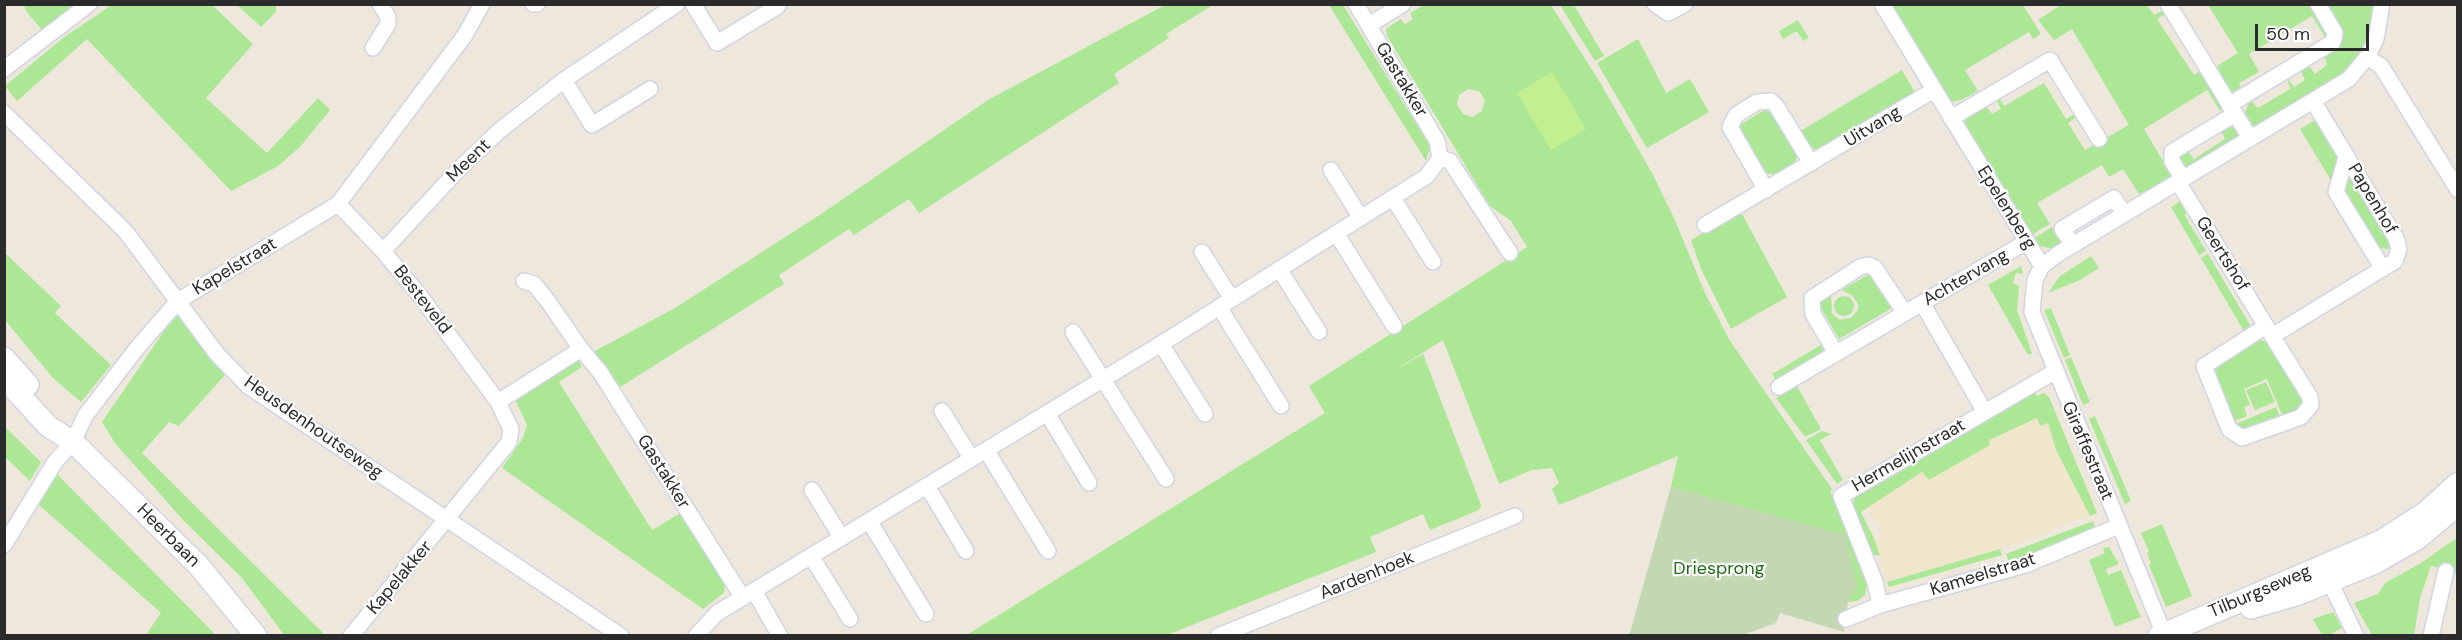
<!DOCTYPE html>
<html>
<head>
<meta charset="utf-8">
<style>
	body { margin:0 }
	#map { position:relative; width:2462px; height:640px; overflow:hidden; background:#eee7dc; font-family:"DM Sans",sans-serif }
	canvas { display:block }
	.frame { position:absolute; inset:0; border:6px solid #2b2b2b; pointer-events:none }
	.scale { position:absolute; left:2255px; top:24px; width:114px; height:27px; box-sizing:border-box; border:3px solid #2b2b2b; border-top:0; padding-left:8px; font-size:18px; line-height:21px; white-space:nowrap; color:#2b2b2b; -webkit-text-stroke:4px #fff; paint-order:stroke }
</style>
</head>
<body>
<div id="map">
<canvas width="2462" height="640"></canvas>
<div class="frame"></div>
<div class="scale">50 m</div>
</div>
<script>
const c = document.querySelector('canvas').getContext('2d');
c.lineJoin = 'round';
function fillPath(path, color) { c.fillStyle = color; c.fill(path, 'evenodd'); }
const shape = rows => new Path2D(rows.map(r => 'M' + r).join(''));
function strokePath(path, color, width, dash) { c.strokeStyle = color; c.lineWidth = width; c.lineCap = dash ? 'butt' : 'round'; c.setLineDash(dash || []); c.stroke(path); }
function drawText(font, color, halo, rows, align = 'center') {
  c.font = font + ' "DM Sans",sans-serif'; c.lineWidth = 4.5; c.setLineDash([]); c.textBaseline = 'middle'; c.strokeStyle = halo; c.fillStyle = color; for (const [text, x, y, turn = 0] of rows) {
    c.save(); c.translate(x, y); c.rotate((+turn || 0) * Math.PI / 180); c.textAlign = isNaN(turn) ? turn : align; if (halo) c.strokeText(text, 0, 0); c.fillText(text, 0, 0); c.restore();
  }
}
const education = shape([
	[2037,418,2047,423,2053,435,2051,436,2089,515,2026,541,1887,581,1875,539,1883,533,1866,508,1922,472,1929,480,1990,445,1988,441]
]);
const green = shape([
	[113,4,212,5,253,44,206,98,267,153,318,98,330,110,300,147,278,166,231,191,87,39,17,101,5,86,63,38],
	[24,5,77,5,42,30,26,11],
	[237,5,276,5,276,12,261,27],
	[1165,5,1213,5,1166,34,1169,38,1114,74,1119,83,919,213,909,199,854,235,849,229,779,275,784,284,617,389,593,352,675,308,821,214,988,100],
	[1329,5,1343,5,1430,146,1426,161],
	[1424,5,1551,5,1601,84,1652,173,1675,220,1705,293,1730,341,1832,489,1830,491,1858,553,1867,584,1865,595,1857,601,1848,602,1844,535,1671,487,1678,456,1559,505,1552,489,1559,483,1552,468,1532,470,1499,484,1443,340,1392,372,1423,354,1481,505,1479,510,1430,530,1423,514,1370,537,1376,552,1167,635,965,636,1325,413,1309,386,1527,247,1511,221,1490,206,1387,36,1386,29,1401,19,1405,24,1413,19,1410,13],
	[1468,89,1479,91,1485,100,1482,111,1473,117,1463,114,1457,105,1459,95],
	[1560,5,1574,5,1604,56,1595,61],
	[1892,5,2023,5,2041,34,2033,39,2029,32,1965,70,1978,91,1961,100,1951,102],
	[2061,5,2147,5,2154,15,2164,10,2165,14,2157,19,2194,75,2201,71,2224,109,2220,111,2207,90,2144,129,2173,178,2139,194,2123,169,2109,177,2102,165,2037,203,2050,224,2031,235,1964,123,1969,115,1986,106,1992,114,2001,109,1996,99,1999,97,2004,106,2044,83,2066,119,2075,114,2077,117,2068,123,2085,150,2129,125,2072,29,2054,40,2038,20],
	[2208,5,2311,5,2328,35,2325,37,2312,16,2249,54,2259,72,2239,83,2241,87,2231,93,2216,73,2220,71,2217,66,2238,53],
	[2324,5,2375,5,2368,40,2361,53,2336,79,2255,129,2245,112,2250,100,2258,108,2290,89,2287,78,2294,87,2305,80,2300,70,2308,64,2315,74,2327,65,2324,56,2335,47],
	[1798,20,1809,38,1803,41,1797,31,1783,39,1779,31],
	[1638,39,1666,93,1690,79,1709,112,1647,148,1597,63],
	[1902,70,1916,94,1821,149,1811,149,1799,132],
	[1765,110,1774,114,1798,156,1793,165,1777,174,1768,174,1765,170,1738,126],
	[2317,119,2338,156,2332,182,2300,129],
	[2228,126,2233,127,2241,137,2185,171,2180,159,2182,154,2187,150,2194,159,2225,139,2221,130],
	[2348,177,2352,178,2392,244,2388,249,2378,248,2343,191],
	[2182,200,2187,208,2185,216,2206,251,2199,255,2171,207],
	[1741,212,1787,297,1731,329,1701,269,1691,240],
	[2052,227,2063,244,2054,249,2040,246,2033,239],
	[5,253,61,306,55,313,111,365,81,402,53,378,5,320],
	[2208,254,2250,325,2245,333,2201,258],
	[2091,256,2099,268,2080,280,2048,293,2060,276],
	[2021,266,2023,274,2016,273,2013,283,2019,286,2017,310,2032,353,2028,355,1988,285],
	[1871,273,1892,308,1839,339,1818,303,1831,296,1832,314,1840,320,1851,318,1858,310,1858,304,1852,295,1841,290],
	'1834 306a10 10 0 1 1 20 0a10 10 0 1 1-20 0Z',
	[2051,308,2070,355,2064,358,2044,310],
	[179,315,225,375,179,426,169,422,142,453,325,635,284,635,242,578,183,520,115,443,102,422,171,321],
	[2259,339,2268,343,2301,398,2302,405,2297,411,2283,417,2267,379,2244,389,2250,405,2244,407,2247,416,2232,422,2212,368],
	[1821,345,1826,354,1778,383,1772,374],
	[2071,357,2090,402,2083,405,2065,360],
	[578,360,582,367,559,382,652,530,681,513,725,584,724,593,703,609,502,468,523,438,527,425,515,399],
	[2266,382,2275,402,2255,410,2246,390],
	[1797,386,1821,429,1805,437,1776,398],
	[2033,390,2037,396,2044,393,2049,397,2097,513,2090,516,2056,450,2048,423,2040,426,2037,418,1989,440,1990,445,1929,480,1922,472,1861,512,1874,538,1880,556,1872,554,1853,506,1855,495],
	[2276,407,2280,418,2246,432,2233,425],
	[2095,416,2131,501,2125,504,2089,419],
	[4,426,41,462,30,481,5,457],
	[1822,431,1831,434,1820,440,1843,480,1837,484,1806,440],
	[55,472,212,631,215,635,146,635,161,613,37,503],
	[2093,521,2095,527,2009,562,2006,554],
	[2162,524,2192,596,2166,607,2149,565,2151,564,2147,553,2149,552,2141,533],
	[2455,539,2457,541,2457,574,2452,572,2453,568,2443,564,2440,568,2431,566,2420,598,2414,635,2372,635,2354,603,2378,594,2385,583,2421,563],
	[2109,547,2119,564,2106,569,2108,575,2121,570,2141,617,2115,627,2089,560,2105,553,2103,548],
	[2000,549,2002,555,1889,587,1887,582],
	[2333,612,2342,628,2329,635,2322,635,2313,619]
]);
const cemetery = shape([
	[1671,487,1845,535,1857,587,1848,602,1844,632,1780,613,1776,623,1743,635,1629,636]
]);
const pitch = shape([
	[1552,72,1586,129,1551,150,1517,93]
]);
const street = shape([
	[533,4,537,4],
	[693,4,717,43,778,6],
	[1655,4,1668,13,1685,4],
	[1882,4,2042,266],
	[2168,4,2250,138],
	[1369,25,1403,4],
	[373,48,388,24,388,17,380,4],
	[2367,57,2381,66,2458,190],
	[4,69,89,4],
	[564,80,592,125,650,89],
	[2229,105,2333,42,2335,33,2318,4],
	[4,113,126,232,217,354,248,386,621,636],
	[1951,118,2050,60,2099,139],
	[2346,157,2336,192,2383,269],
	[1440,158,1450,161,1510,253],
	[1331,170,1361,218],
	[2183,179,2172,161,2172,152,2235,114],
	[2178,182,2266,326,2310,397,2311,405,2301,417,2242,438,2229,429,2204,366,2266,326],
	[1766,190,1730,127,1736,115,1757,102,1771,101,1777,107,1811,163],
	[1393,198,1433,262],
	[338,204,383,251,421,297,498,402,511,429,509,442,351,636],
	[1705,225,1934,90],
	[1336,233,1394,326],
	[2073,245,2062,229,2114,198,2124,214],
	[383,251,459,169,499,131,564,80,677,4],
	[1202,252,1232,299],
	[1279,269,1319,332],
	[1922,303,1985,412],
	[1219,307,1281,406],
	[1073,332,1166,479],
	[2272,336,2395,261,2399,249,2396,238,2313,101],
	[1161,344,1205,414],
	[581,349,600,372,743,598],
	[1836,353,1813,314,1812,298,1860,267,1868,265,1875,268,1905,313],
	[1779,387,2026,242],
	[498,402,581,349,547,300,534,284,524,281],
	[942,411,972,459],
	[1047,413,1089,483],
	[986,450,1048,551],
	[927,486,966,551],
	[812,490,842,538],
	[869,521,926,614],
	[4,545,55,462,73,442,85,416,137,348,178,301,338,204,465,35,482,4],
	[811,556,850,619],
	[2326,574,2356,636],
	[754,591,780,636],
	[1880,605,1875,582,1841,496,2054,372],
	[1846,619,1880,605,2025,565,2119,526],
	[2164,634,2032,312,2035,280,2042,266,2058,254,2349,79,2367,57,2376,39,2382,4],
	[696,636,717,613,1161,344,1427,176,1440,158,1437,141,1356,4],
	[1218,636,1515,516],
	[2431,636,2446,571]
]);
const secondary = shape([
	[4,358,28,385],
	[4,378,48,426,73,442,199,566,256,636],
	[2251,608,2296,595,2375,563,2417,539,2458,505],
	[2159,636,2381,541,2426,512,2458,483]
]);
const streetNames = [
	["Gastakker",1401,80,59],
	["Uitvang",1873,127,-31],
	["Meent",469,161,-44],
	["Papenhof",2372,199,59],
	["Epelenberg",2006,208,58],
	["Geertshof",2222,254,58],
	["Kapelstraat",235,267,-31],
	["Achtervang",1966,278,-30],
	["Besteveld",422,300,52],
	["Heusdenhoutseweg",313,428,35],
	["Giraffestraat",2087,451,67],
	["Hermelijnstraat",1909,456,-30],
	["Gastakker",663,472,58],
	["Heerbaan",168,536,45],
	["Kameelstraat",1983,575,-17],
	["Aardenhoek",1367,576,-22],
	["Kapelakker",400,578,-50],
	["Tilburgseweg",2260,592,-23]
];
const parkNames = [
	["Driesprong",1719,569]
];
fillPath(education, '#f0e6cb');
fillPath(green, '#ace796');
fillPath(cemetery, '#c3d8b2');
fillPath(pitch, '#c1ef91');
strokePath(street, '#d1d4e4', 18);
strokePath(secondary, '#d1d4e4', 24);
strokePath(street, '#fff', 15);
strokePath(secondary, '#fff', 21);
drawText('18px', '#2b2b2b', '#fff', streetNames);
drawText('18px', '#236d16', '#fff', parkNames);
</script>
</body>
</html>
